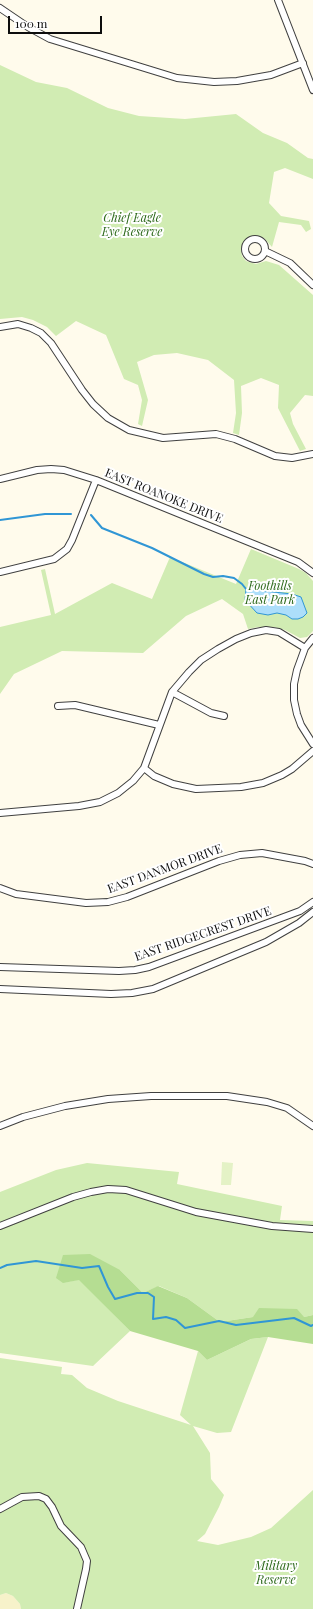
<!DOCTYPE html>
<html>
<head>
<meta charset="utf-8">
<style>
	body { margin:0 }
	#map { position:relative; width:313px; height:1609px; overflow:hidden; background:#fffbec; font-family:"Playfair Display",serif }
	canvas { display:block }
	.scale { position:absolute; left:8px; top:16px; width:94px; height:18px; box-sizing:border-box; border:2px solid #0d0d0d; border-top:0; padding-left:5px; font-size:12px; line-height:14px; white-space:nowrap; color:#0d0d0d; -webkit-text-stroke:3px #fff; paint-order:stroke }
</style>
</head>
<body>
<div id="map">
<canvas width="313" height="1609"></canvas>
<div class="scale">100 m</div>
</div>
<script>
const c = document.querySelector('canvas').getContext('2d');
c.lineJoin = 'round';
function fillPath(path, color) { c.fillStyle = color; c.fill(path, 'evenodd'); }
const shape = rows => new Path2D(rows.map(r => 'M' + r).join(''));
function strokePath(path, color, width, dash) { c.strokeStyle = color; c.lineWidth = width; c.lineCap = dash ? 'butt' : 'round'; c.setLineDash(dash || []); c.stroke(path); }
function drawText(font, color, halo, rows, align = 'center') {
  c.font = font + ' "Playfair Display",serif'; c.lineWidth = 4; c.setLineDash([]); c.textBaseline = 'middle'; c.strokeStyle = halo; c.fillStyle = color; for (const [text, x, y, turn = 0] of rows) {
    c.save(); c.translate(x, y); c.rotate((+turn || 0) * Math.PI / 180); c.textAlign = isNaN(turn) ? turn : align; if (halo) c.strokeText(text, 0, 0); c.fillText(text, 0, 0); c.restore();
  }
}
const farmland = shape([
	[6,1593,13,1596,20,1604,21,1609,0,1609,0,1595]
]);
const green = shape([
	[0,65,36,82,67,88,108,108,139,116,185,119,236,114,263,133,287,143,308,158,313,159,313,179,285,168,274,172,269,203,281,216,309,221,311,229,306,232,301,225,279,222,272,247,264,238,254,236,245,240,241,249,242,256,246,261,256,264,266,261,279,265,313,295,313,396,305,395,290,413,293,424,306,449,300,451,278,408,279,385,261,378,241,386,242,413,239,435,233,433,236,413,234,380,208,360,177,353,154,355,137,362,148,400,142,426,138,424,142,400,138,385,124,379,106,335,76,321,56,336,47,327,33,320,22,317,0,319],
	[251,549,299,569,306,573,313,581,313,631,307,637,300,638,285,630,274,627,258,627,248,629,243,614,222,599,186,616,143,653,62,651,14,674,0,694,0,627,51,615,41,570,45,569,55,614,112,583,152,599,170,557,236,584],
	[87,1163,179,1172,177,1184,282,1206,280,1220,313,1221,313,1315,304,1317,253,1317,220,1322,187,1298,159,1286,143,1293,120,1270,63,1283,79,1279,130,1331,93,1366,0,1353,0,1192,56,1170],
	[268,1337,231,1432,217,1433,193,1426,210,1453,211,1479,224,1495,219,1507,205,1534,197,1541,218,1545,251,1537,271,1528,313,1490,313,1609,21,1609,20,1604,13,1596,6,1593,0,1595,0,1358,62,1367,61,1374,72,1375,87,1388,118,1401,191,1425,180,1415,198,1351,207,1360,251,1339]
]);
const forest = shape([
	[90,1254,120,1270,143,1293,158,1286,187,1298,220,1322,253,1317,259,1308,297,1309,304,1317,313,1315,313,1344,268,1337,251,1339,207,1360,198,1351,130,1331,79,1280,63,1283,56,1278,63,1255]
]);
const pitch = shape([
	[222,1162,233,1163,231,1185,221,1185]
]);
const water = shape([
	[246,589,292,594,301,597,307,613,303,617,298,619,292,619,286,615,277,613,268,615,257,613,245,600,246,589]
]);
const stream = shape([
	[91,515,102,528,152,548,204,574,213,577,223,576,234,578,242,584,246,589],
	[0,520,45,514,71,514],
	[0,1268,7,1265,36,1261,82,1268,99,1266,108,1287,115,1299,137,1293,148,1293,154,1297,153,1319,166,1317,176,1320,185,1328,219,1321,236,1325,294,1318,311,1326,313,1325]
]);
const street = shape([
	[278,0,313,90],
	[0,8,28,27,50,39,177,78,214,82,237,81,271,75,303,63],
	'245 249a10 10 0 1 1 20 0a10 10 0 1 1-20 0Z',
	[265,251,290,263,313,285],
	[0,327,18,324,31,328,41,333,51,343,82,390,93,404,108,418,129,430,163,438,216,434,235,439,275,456,292,458,313,454],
	[0,479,37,470,51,469,64,470,96,480,298,562,313,573],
	[0,572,54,559,67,549,72,540,96,480],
	[313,638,305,648,297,670,294,684,294,700,297,714,301,725,313,744],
	[172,692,211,713,224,716],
	[58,706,75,705,159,725],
	[144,768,154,776,173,784,196,789,241,787,263,783,282,775,292,769,313,751],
	[0,813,79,806,100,802,118,793,133,781,144,768,172,692,189,672,201,660,218,649,236,639,251,633,266,630,279,632,305,648],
	[0,888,16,894,86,903,108,902,127,897,219,861,240,855,262,853,305,861,313,864],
	[0,967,119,971,135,970,149,967,300,911,313,902],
	[0,989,111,994,132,993,153,989,266,942,299,923,313,912],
	[0,1126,23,1117,65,1106,108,1099,151,1096,227,1096,267,1102,287,1108,313,1126],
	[0,1226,73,1197,91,1192,108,1189,126,1190,196,1212,272,1226,313,1229],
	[0,1509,22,1497,39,1496,46,1499,52,1507,61,1526,81,1547,87,1561,86,1569,77,1609]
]);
const parkNames = [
	["Chief Eagle",132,218],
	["Eye Reserve",132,232],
	["Foothills",270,586],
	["East Park",270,600],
	["Military",276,1566],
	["Reserve",276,1580]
];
const streetNames = [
	["EAST ROANOKE DRIVE",164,496,22],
	["EAST DANMOR DRIVE",165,869,-20],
	["EAST RIDGECREST DRIVE",203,934,-19]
];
fillPath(farmland, '#f7f2ca');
fillPath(green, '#d1ecb3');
fillPath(forest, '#b5dd92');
fillPath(pitch, '#e4f2c6');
fillPath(water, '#addefa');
strokePath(water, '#3096d5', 1);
strokePath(stream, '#3096d5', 2);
strokePath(street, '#404040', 8);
strokePath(street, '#fff', 6);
drawText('italic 12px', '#2b6819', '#fff', parkNames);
drawText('12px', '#0d0d0d', '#fff', streetNames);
</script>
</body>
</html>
